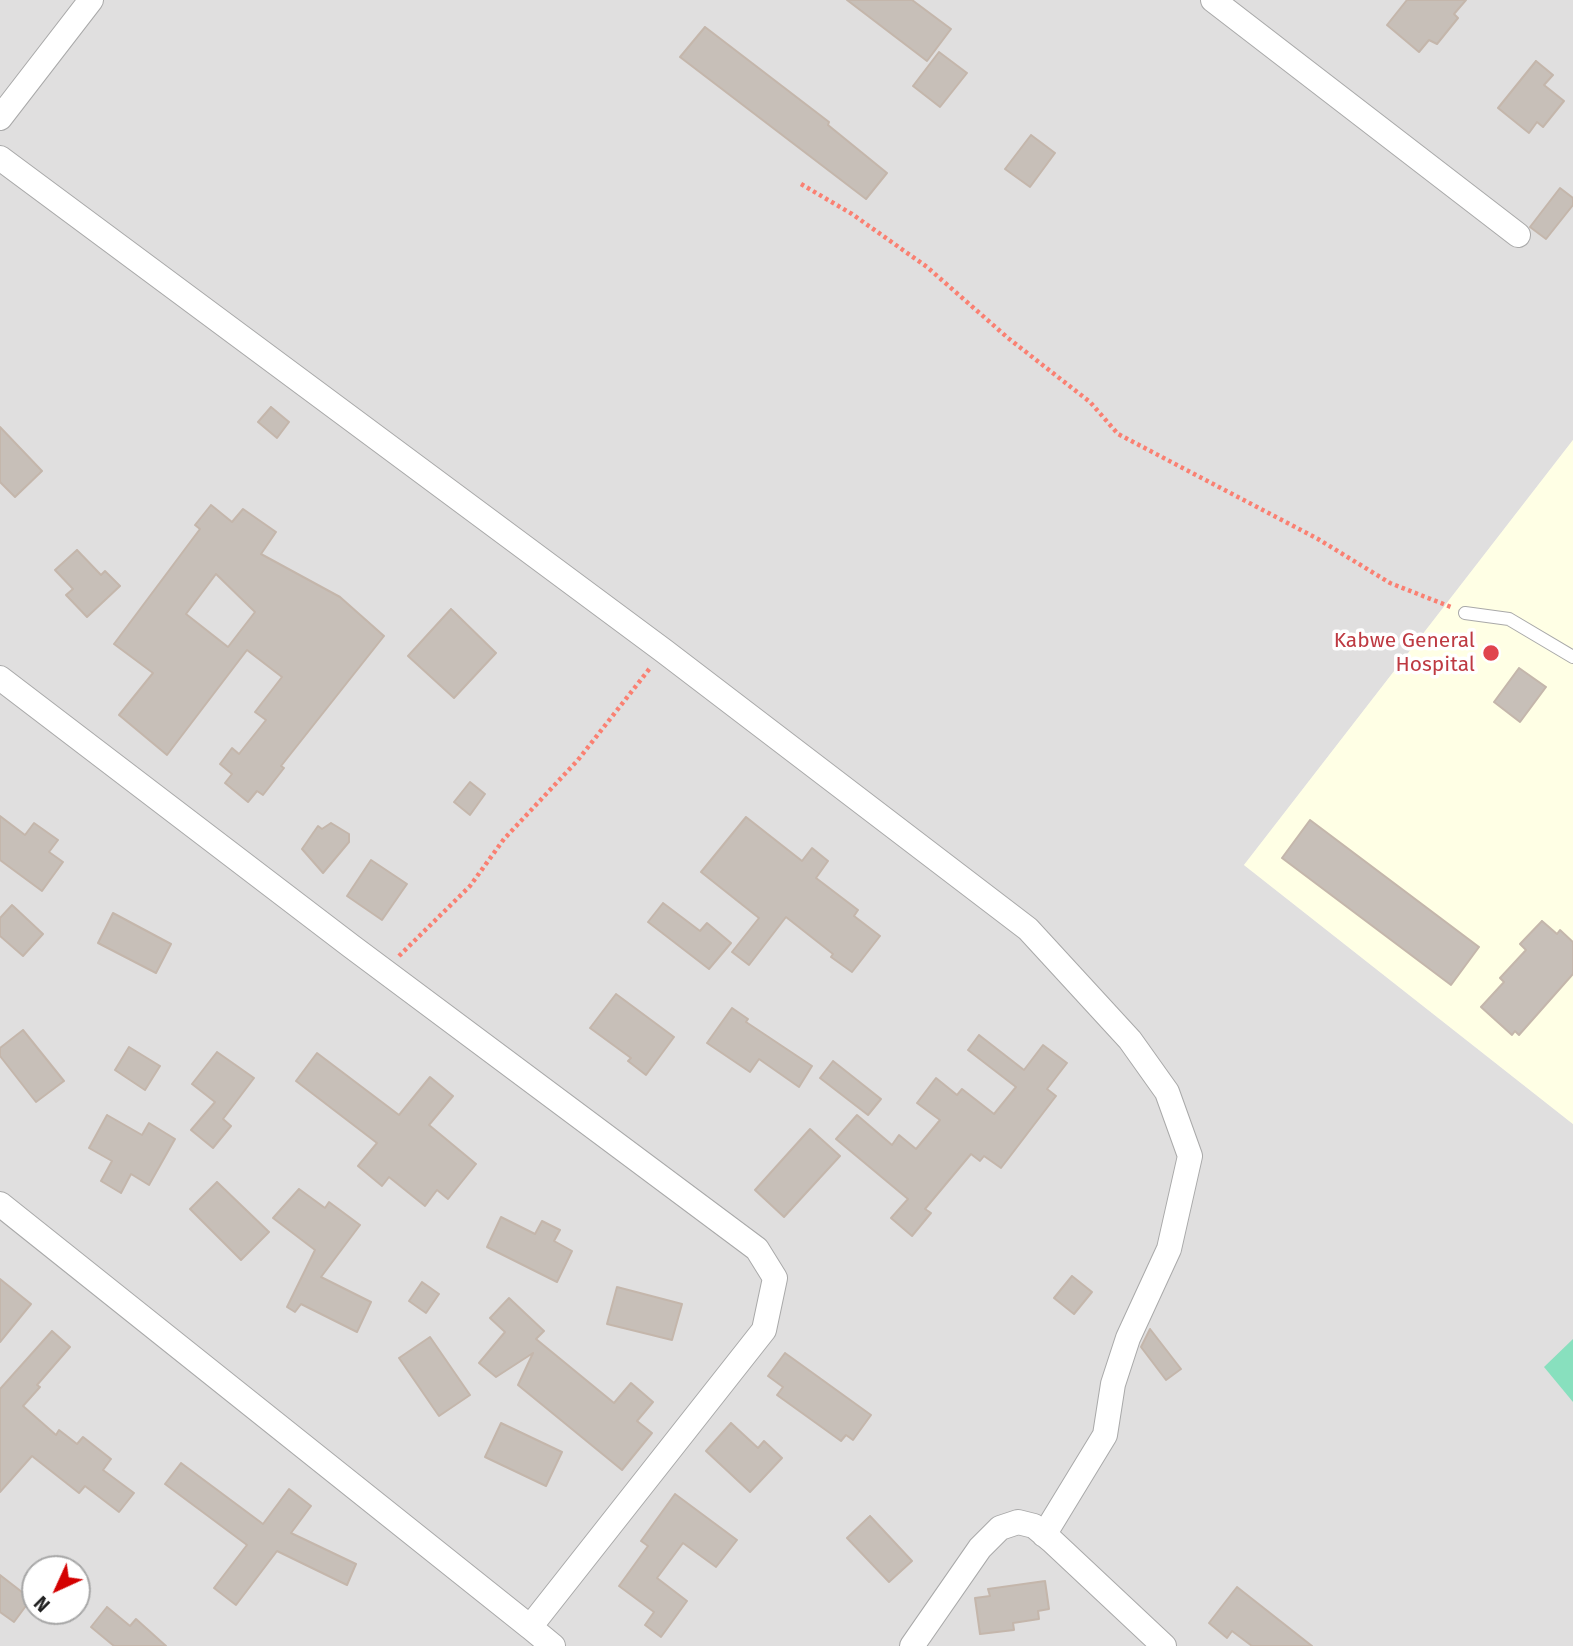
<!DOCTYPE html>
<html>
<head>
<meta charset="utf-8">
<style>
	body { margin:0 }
	#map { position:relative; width:1573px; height:1646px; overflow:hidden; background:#f2efe9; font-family:"Fira Sans",sans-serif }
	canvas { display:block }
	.north { position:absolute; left:21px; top:1555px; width:70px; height:70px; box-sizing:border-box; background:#fff; border:2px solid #a7a7a7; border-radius:50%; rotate:225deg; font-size:19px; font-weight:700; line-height:28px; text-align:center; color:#222 }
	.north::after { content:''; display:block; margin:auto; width:24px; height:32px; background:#d40000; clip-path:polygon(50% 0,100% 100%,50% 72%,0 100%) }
</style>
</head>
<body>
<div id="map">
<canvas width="1573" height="1646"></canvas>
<div class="north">N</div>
</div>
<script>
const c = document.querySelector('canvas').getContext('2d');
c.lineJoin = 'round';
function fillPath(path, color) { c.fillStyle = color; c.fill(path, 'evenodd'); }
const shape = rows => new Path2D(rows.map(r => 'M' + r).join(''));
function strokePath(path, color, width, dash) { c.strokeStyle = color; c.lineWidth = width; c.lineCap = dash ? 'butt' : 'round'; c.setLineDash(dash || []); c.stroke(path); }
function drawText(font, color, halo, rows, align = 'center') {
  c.font = font + ' "Fira Sans",sans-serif'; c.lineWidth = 7; c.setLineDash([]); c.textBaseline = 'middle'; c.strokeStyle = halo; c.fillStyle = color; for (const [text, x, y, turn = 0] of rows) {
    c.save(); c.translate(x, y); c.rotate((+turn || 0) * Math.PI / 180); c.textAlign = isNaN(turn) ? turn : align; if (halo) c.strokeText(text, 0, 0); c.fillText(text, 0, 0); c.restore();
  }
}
const residential = shape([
	[0,0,1573,0,1573,440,1244,865,1573,1124,1573,1646,0,1646],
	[35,1569,77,1569,77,1611,35,1611]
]);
const education = shape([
	[1573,440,1573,1124,1244,865]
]);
const pitch = shape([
	[1573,1339,1573,1402,1544,1367]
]);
const building = shape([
	[847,0,912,0,951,29,927,61,847,0],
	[1407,0,1466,0,1454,14,1458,18,1437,44,1429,40,1419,52,1387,25,1407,0],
	[705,27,829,122,828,125,887,173,866,199,680,57,705,27],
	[939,52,967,73,940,107,913,86,939,52],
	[1536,61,1553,75,1544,85,1564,101,1543,127,1537,122,1529,133,1498,108,1536,61],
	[1031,135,1055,153,1030,187,1005,169,1031,135],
	[1560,188,1573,198,1573,205,1546,239,1530,227,1560,188],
	[271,407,289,422,277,438,258,422,271,407],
	[0,427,42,471,15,497,0,482,0,427],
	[211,505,232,522,243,509,276,532,261,554,340,597,384,636,281,766,284,768,263,795,257,791,248,802,225,783,232,774,220,764,232,748,239,754,266,720,255,712,282,677,247,650,167,755,119,715,153,673,114,644,200,529,195,525,211,505],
	[216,574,255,612,228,647,186,614,216,574],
	[77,550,101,575,105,571,120,586,87,617,66,595,73,589,55,570,77,550],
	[451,609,496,653,454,698,408,656,451,609],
	[1519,668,1546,687,1520,722,1494,702,1519,668],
	[470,782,485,794,470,815,454,802,470,782],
	[0,816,25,835,34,823,58,840,49,852,63,862,42,891,0,860,0,816],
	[746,817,802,861,812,848,828,861,816,878,858,910,854,916,880,936,852,972,831,957,833,954,786,917,749,965,732,952,759,918,701,872,746,817],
	[1310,820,1479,947,1451,985,1282,858,1310,820],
	[331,823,349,834,349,842,323,873,302,849,318,826,322,829,331,823],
	[371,860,407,884,382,920,347,896,371,860],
	[663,903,700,931,707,923,731,943,709,969,648,922,663,903],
	[12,905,43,934,23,956,0,936,0,918,12,905],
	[113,913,171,944,156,973,98,943,113,913],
	[1542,921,1557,934,1560,930,1573,942,1573,974,1519,1035,1515,1031,1512,1035,1481,1007,1504,982,1500,978,1526,950,1520,944,1542,921],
	[616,994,674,1037,646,1075,628,1061,631,1058,590,1028,616,994],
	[732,1008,748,1019,746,1022,812,1066,799,1087,759,1059,750,1072,707,1043,732,1008],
	[23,1030,64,1081,36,1102,0,1056,0,1048,23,1030],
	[979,1035,1024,1070,1043,1045,1067,1063,1047,1089,1056,1096,1001,1168,984,1156,980,1161,971,1154,925,1209,931,1213,912,1236,891,1218,908,1199,836,1139,857,1115,892,1145,899,1135,916,1149,940,1120,917,1103,936,1078,957,1095,962,1089,994,1114,1016,1087,968,1050,979,1035],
	[129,1047,160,1066,145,1090,115,1070,129,1047],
	[217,1052,254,1078,223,1119,231,1126,213,1148,191,1130,215,1102,192,1084,217,1052],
	[317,1053,399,1115,430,1077,453,1096,429,1125,476,1164,448,1199,437,1190,425,1206,389,1177,382,1186,358,1166,377,1143,296,1081,317,1053],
	[833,1061,881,1099,868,1115,820,1078,833,1061],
	[107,1115,142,1135,149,1123,175,1139,149,1185,131,1174,121,1193,101,1181,112,1161,89,1148,107,1115],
	[810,1129,840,1156,784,1217,755,1190,810,1129],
	[217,1182,269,1232,241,1260,190,1209,217,1182],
	[299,1189,325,1208,329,1202,360,1225,321,1277,371,1302,357,1332,301,1304,295,1312,287,1307,315,1250,273,1218,299,1189],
	[501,1217,535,1234,542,1221,560,1230,554,1241,572,1251,557,1282,487,1247,501,1217],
	[1072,1276,1092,1292,1074,1314,1054,1298,1072,1276],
	[0,1279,31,1304,0,1342,0,1279],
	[422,1282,439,1294,426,1313,409,1301,422,1282],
	[617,1287,682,1304,672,1340,607,1324,617,1287],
	[509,1298,544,1331,536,1339,614,1403,631,1383,653,1402,637,1421,652,1433,622,1470,518,1385,533,1353,496,1377,479,1363,505,1332,490,1318,509,1298],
	[1150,1329,1181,1369,1166,1380,1141,1347,1150,1329],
	[52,1331,70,1347,37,1385,40,1387,23,1406,56,1435,59,1430,77,1444,83,1437,111,1459,103,1470,134,1493,119,1512,85,1486,79,1493,32,1456,0,1492,0,1389,52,1331],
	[430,1337,470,1395,439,1416,399,1358,430,1337],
	[785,1353,871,1415,853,1440,846,1435,841,1441,777,1395,783,1387,768,1376,785,1353],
	[501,1423,562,1452,546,1486,485,1457,501,1423],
	[731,1423,758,1448,764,1441,782,1458,750,1492,706,1451,731,1423],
	[181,1463,263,1524,289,1489,311,1506,291,1533,356,1564,347,1585,277,1551,236,1605,214,1588,247,1545,165,1484,181,1463],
	[675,1494,737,1540,716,1567,683,1543,657,1578,687,1601,661,1637,645,1625,654,1612,619,1586,648,1546,641,1541,675,1494],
	[870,1516,912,1561,889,1582,847,1538,870,1516],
	[0,1575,31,1599,14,1622,0,1612,0,1575],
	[1045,1581,1049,1609,1038,1611,1039,1619,1013,1623,1014,1630,980,1634,975,1598,990,1596,988,1589,1045,1581],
	[1237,1587,1312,1646,1252,1646,1232,1631,1227,1638,1209,1623,1237,1587],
	[107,1607,130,1626,136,1619,166,1646,114,1646,91,1627,107,1607]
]);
const path = shape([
	[801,184,852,214,927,267,1008,338,1090,402,1118,434,1318,539,1390,583,1451,607],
	[399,956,470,886,504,839,578,760,650,668]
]);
const lane = shape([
	[1465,613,1509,619,1573,657]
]);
const street = shape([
	[1213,0,1518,235],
	[0,118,91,0],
	[0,158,664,651,1028,929,1130,1040,1167,1092,1190,1156,1169,1249,1128,1338,1113,1384,1105,1435,1044,1535],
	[0,678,351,946,757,1249,775,1278,764,1330,530,1627,0,1204],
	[530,1627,553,1646],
	[912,1646,980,1548,1000,1528,1018,1522,1034,1526,1052,1541,1164,1646]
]);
const markers = [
	[1491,653,9,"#e0444e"]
];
const healthNames = [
	["Kabwe General",1475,641],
	["Hospital",1475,665]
];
fillPath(residential, '#e0dfdf');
fillPath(education, '#ffffe5');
fillPath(pitch, '#88e0be');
fillPath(building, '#c7bfb8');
strokePath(building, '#c4b6ab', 2);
strokePath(lane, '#a9a9a9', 14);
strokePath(street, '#a9a9a9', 26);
strokePath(path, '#fa8072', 4.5, [3.5, 3.5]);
strokePath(lane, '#fff', 12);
strokePath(street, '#fff', 24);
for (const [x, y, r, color] of markers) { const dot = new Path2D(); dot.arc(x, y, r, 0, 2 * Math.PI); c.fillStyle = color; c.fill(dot); strokePath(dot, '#fff', 2.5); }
drawText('21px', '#be3a42', '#fff', healthNames, 'right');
</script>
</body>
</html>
